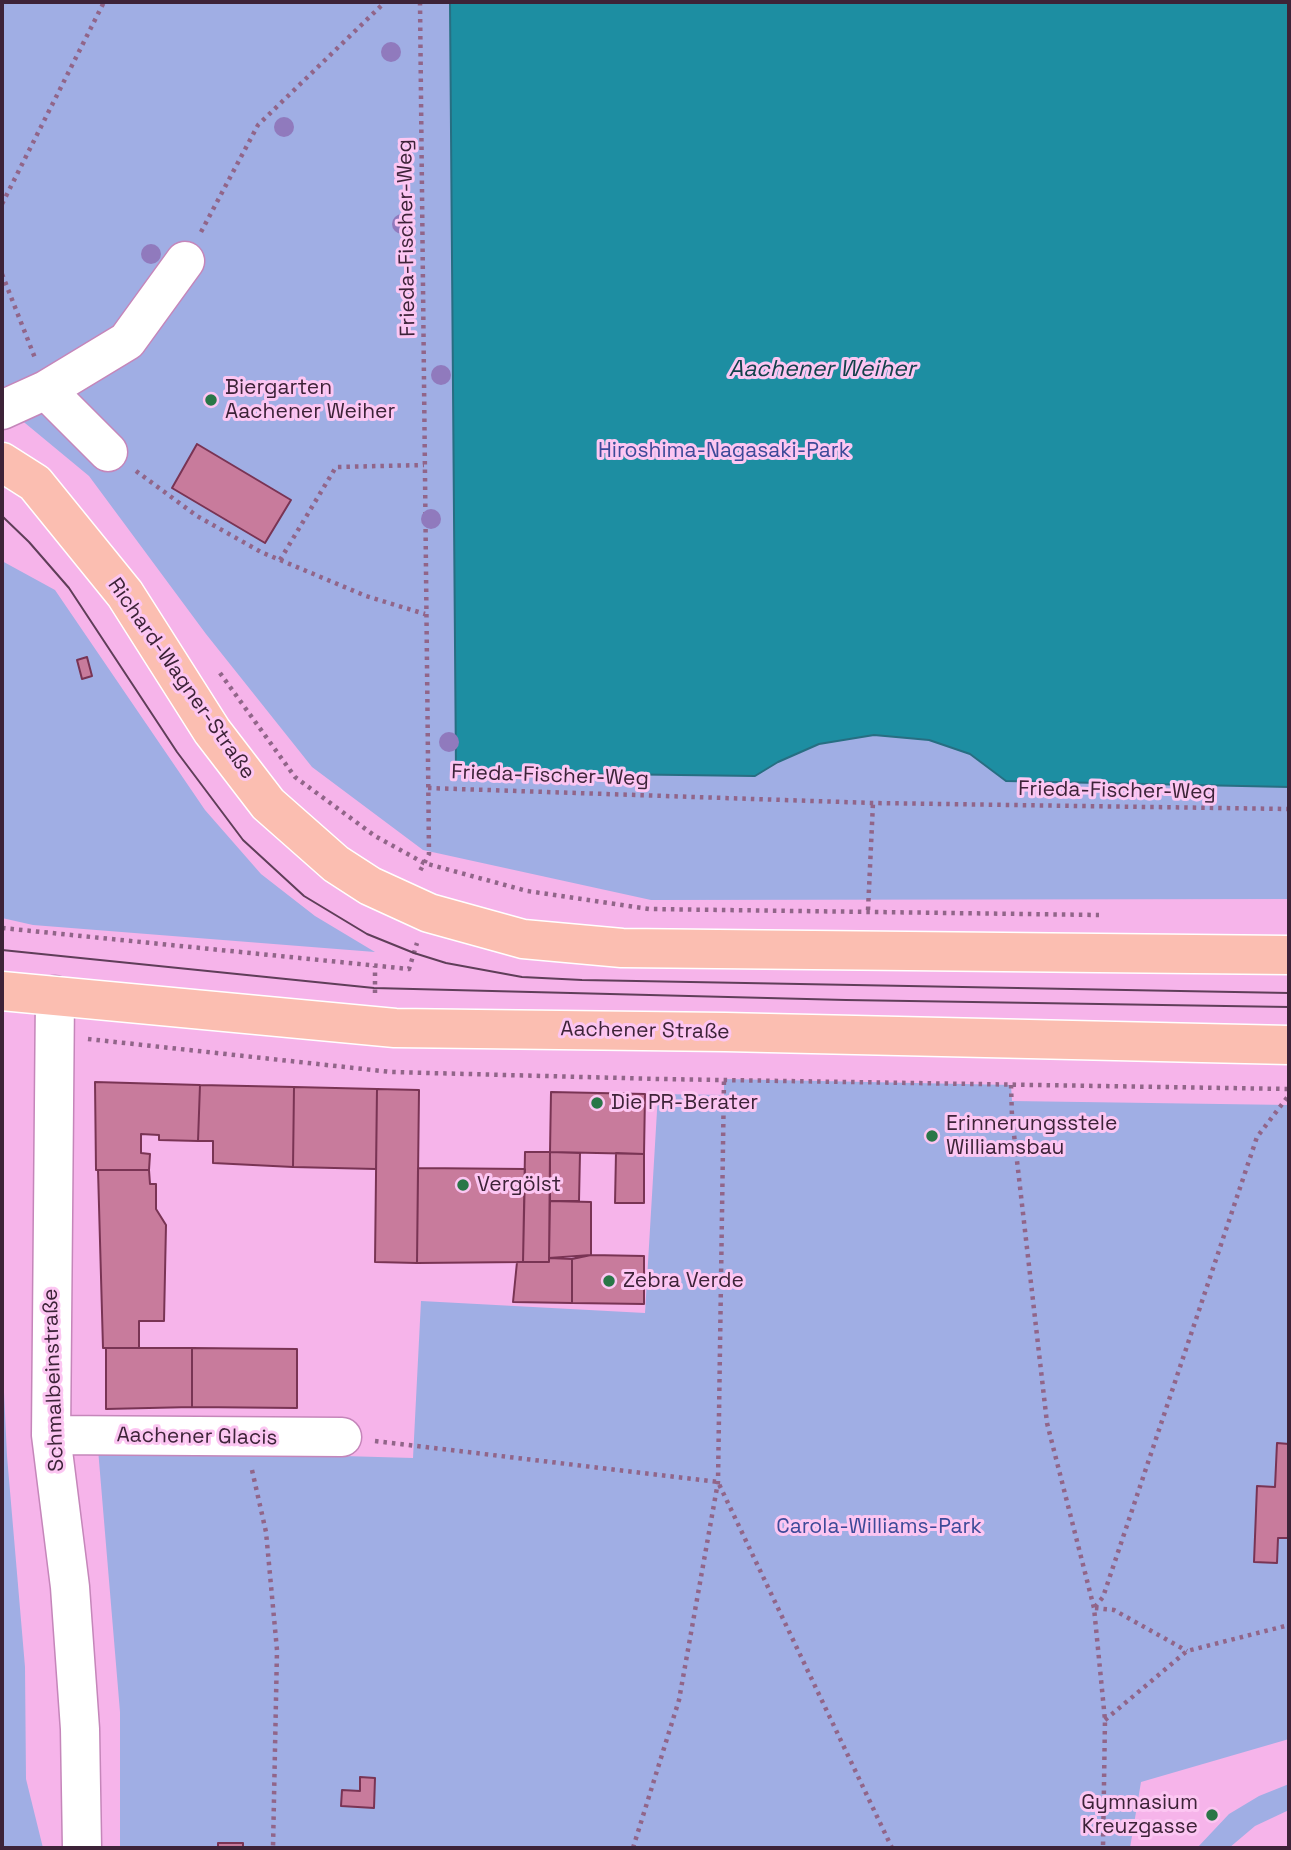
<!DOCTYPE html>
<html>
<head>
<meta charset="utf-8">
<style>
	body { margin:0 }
	#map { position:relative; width:1291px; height:1850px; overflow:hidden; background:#f6b4ea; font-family:"Space Grotesk",sans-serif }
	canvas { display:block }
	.frame { position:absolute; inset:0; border:4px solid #3d2338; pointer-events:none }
</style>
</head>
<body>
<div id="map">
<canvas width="1291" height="1850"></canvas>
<div class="frame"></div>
</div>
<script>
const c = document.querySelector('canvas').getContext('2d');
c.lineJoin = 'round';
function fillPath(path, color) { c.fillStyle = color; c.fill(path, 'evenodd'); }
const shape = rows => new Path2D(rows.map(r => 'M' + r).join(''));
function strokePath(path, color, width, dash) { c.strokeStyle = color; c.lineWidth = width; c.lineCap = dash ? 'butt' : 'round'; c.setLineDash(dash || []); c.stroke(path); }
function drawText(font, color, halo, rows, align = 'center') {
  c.font = font + ' "Space Grotesk",sans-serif'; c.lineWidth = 6; c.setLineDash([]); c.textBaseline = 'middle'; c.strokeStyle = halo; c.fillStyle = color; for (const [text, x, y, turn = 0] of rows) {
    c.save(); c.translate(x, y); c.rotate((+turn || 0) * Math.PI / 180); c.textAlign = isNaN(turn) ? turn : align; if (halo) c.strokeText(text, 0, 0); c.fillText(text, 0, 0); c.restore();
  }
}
const green = shape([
	[2,2,1289,2,1289,899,651,900,423,850,312,767,206,634,89,476,2,404],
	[2,561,55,590,205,810,261,874,315,916,375,952,33,925,2,918],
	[724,1079,1011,1085,1012,1101,1289,1105,1289,1739,1141,1782,1130,1848,120,1848,120,1712,98,1449,413,1458,421,1301,645,1313,658,1094,724,1095],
	[2,1350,7,1456,25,1667,26,1779,43,1848,2,1848],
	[1289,1784,1289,1810,1255,1826,1229,1848,1197,1848,1229,1814,1259,1796]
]);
const water = shape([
	[450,2,1289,2,1289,787,1006,781,970,754,929,740,874,735,819,744,778,762,755,776,456,772,450,2]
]);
const building = shape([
	[197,444,291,500,265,543,172,488,197,444],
	[87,657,92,676,82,679,77,660,87,657],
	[95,1082,200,1085,198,1141,159,1140,159,1135,141,1134,141,1153,150,1154,149,1170,96,1170,95,1082],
	[200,1085,294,1087,293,1167,213,1163,213,1141,198,1141,200,1085],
	[294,1087,377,1089,376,1169,293,1167,294,1087],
	[377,1089,419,1090,417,1263,375,1262,377,1089],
	[551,1092,645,1094,644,1154,550,1152,551,1092],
	[525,1152,550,1152,549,1262,523,1262,525,1152],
	[550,1152,580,1153,579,1201,550,1201,550,1152],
	[616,1153,644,1154,644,1203,615,1203,616,1153],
	[418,1168,525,1169,523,1262,417,1263,418,1168],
	[98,1170,149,1170,150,1184,156,1184,156,1209,166,1225,164,1321,139,1321,139,1348,103,1348,98,1170],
	[550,1201,591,1202,591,1255,549,1258,550,1201],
	[591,1255,644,1256,644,1304,572,1303,572,1259,591,1255],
	[549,1258,572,1259,572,1303,513,1302,517,1262,549,1262,549,1258],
	[106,1348,192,1348,192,1407,106,1409,106,1348],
	[192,1348,297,1349,297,1408,192,1407,192,1348],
	[1277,1443,1289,1444,1289,1538,1278,1538,1277,1563,1254,1562,1257,1486,1275,1487,1277,1443],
	[360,1777,375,1778,374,1808,341,1806,342,1790,360,1791,360,1777],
	[218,1843,243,1843,243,1848,218,1848,218,1843]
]);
const path = shape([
	[420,2,429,854,420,871],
	[2,204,104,2],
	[201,232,258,125,385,2],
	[2,274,35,358],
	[136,471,197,516,261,552,366,596,425,614],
	[280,560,336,467,424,465],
	[220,673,295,777,375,836,424,863,527,891,649,909,1099,915],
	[428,788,873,803,1289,809],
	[868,910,873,803],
	[2,928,409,969,417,943],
	[375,993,375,966],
	[88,1039,391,1072,660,1079,1289,1089],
	[1011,1085,1012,1117,1047,1423,1094,1608,1105,1720,1103,1848],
	[375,1441,718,1482,892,1848],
	[252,1470,266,1532,277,1650,273,1848],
	[1095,1607,1103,1597,1257,1137,1289,1095],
	[1095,1608,1114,1610,1187,1651],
	[1105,1720,1187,1651,1289,1625],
	[633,1848,679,1700,718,1482,724,1079]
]);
const minor = shape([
	[46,390,108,452],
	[2,410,46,390,127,341,185,261],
	[55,995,51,1435,70,1587,80,1729,82,1848],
	[51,1435,342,1437]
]);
const major = shape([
	[2,462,35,483,125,594,212,731,268,804,336,864,370,886,429,913,523,939,622,948,1289,955],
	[2,991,395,1028,725,1032,1289,1045]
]);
const tram = shape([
	[2,516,29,542,69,588,177,752,243,840,304,896,367,934,414,953,446,963,522,977,582,980,1289,993],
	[2,950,374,988,846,1000,1289,1007]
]);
const trees = [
	[391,52],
	[284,127],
	[402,224],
	[151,254],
	[441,375],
	[431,519],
	[449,742]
];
const markers = [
	[211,400,7,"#297747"],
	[597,1103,7,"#297747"],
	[932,1136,7,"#297747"],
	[463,1185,7,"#297747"],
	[609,1281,7,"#297747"],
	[1212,1815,7,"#297747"]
];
const streetNames = [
	["Frieda-Fischer-Weg",407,238,-91],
	["Richard-Wagner-Straße",181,679,55],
	["Frieda-Fischer-Weg",550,776,2],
	["Frieda-Fischer-Weg",1117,791,1],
	["Aachener Straße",645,1031,1],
	["Schmalbeinstraße",54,1380,-92],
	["Aachener Glacis",197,1437,1]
];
const poiNames = [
	["Biergarten",225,388],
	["Aachener Weiher",225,412],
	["Die PR-Berater",611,1103],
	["Erinnerungsstele",946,1124],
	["Williamsbau",946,1148],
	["Vergölst",477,1185],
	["Zebra Verde",623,1281],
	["Gymnasium",1198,1803,"right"],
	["Kreuzgasse",1198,1827,"right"]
];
const parkNames = [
	["Hiroshima-Nagasaki-Park",724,451],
	["Carola-Williams-Park",879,1527]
];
const waterNames = [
	["Aachener Weiher",822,370]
];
fillPath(green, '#a0aee4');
fillPath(water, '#1d8ea2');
strokePath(water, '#276e82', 2);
fillPath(building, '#c87b9c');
strokePath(building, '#793454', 2);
strokePath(minor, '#c586ba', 41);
strokePath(major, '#fff', 41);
strokePath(path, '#916589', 4.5, [3.5, 5]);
strokePath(minor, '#fff', 38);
strokePath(major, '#fbbeb1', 38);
strokePath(tram, '#5f3e59', 2);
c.fillStyle = '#907abd';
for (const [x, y] of trees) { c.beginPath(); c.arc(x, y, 10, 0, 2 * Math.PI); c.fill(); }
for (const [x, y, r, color] of markers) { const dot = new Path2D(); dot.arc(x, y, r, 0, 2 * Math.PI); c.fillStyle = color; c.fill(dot); strokePath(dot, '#fcc6f2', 2.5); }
drawText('21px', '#3d2338', '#fcc6f2', streetNames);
drawText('21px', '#3d2338', '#fcc6f2', poiNames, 'left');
drawText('21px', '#3d4a98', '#fcc6f2', parkNames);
drawText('italic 23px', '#13414a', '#fcc6f2', waterNames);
</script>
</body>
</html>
